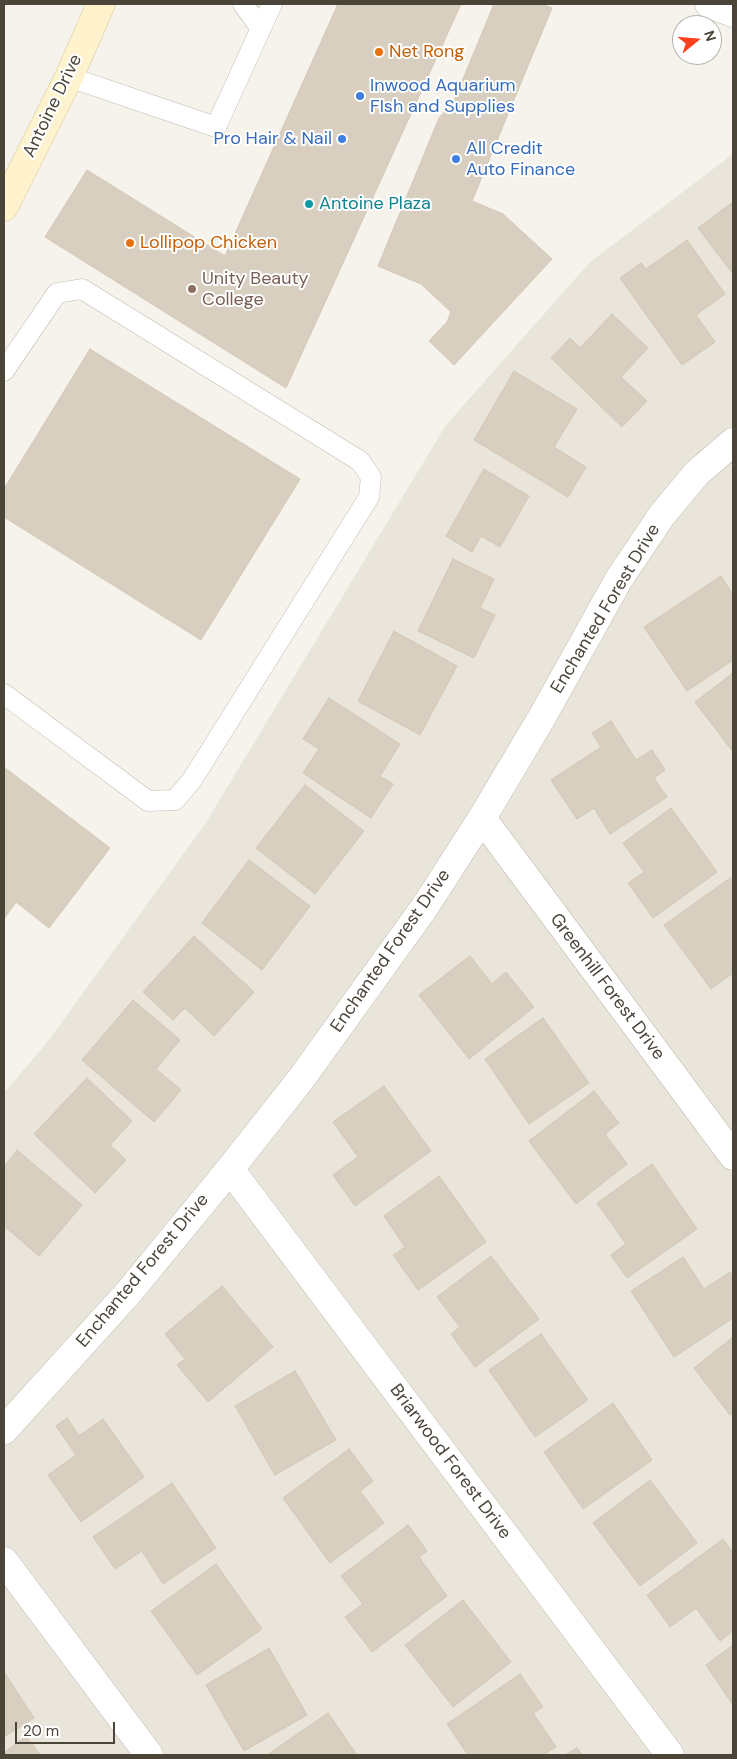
<!DOCTYPE html>
<html>
<head>
<meta charset="utf-8">
<style>
	body { margin:0 }
	#map { position:relative; width:737px; height:1759px; overflow:hidden; background:#f6f3ec; font-family:"DM Sans",sans-serif }
	canvas { display:block }
	.frame { position:absolute; inset:0; border:5px solid #4b4439; pointer-events:none }
	.north { position:absolute; left:672px; top:15px; width:50px; height:50px; box-sizing:border-box; background:#fff; border:1px solid #b7b4b0; border-radius:50%; rotate:73deg; font-size:14px; font-weight:700; line-height:20px; text-align:center; color:#4b4439 }
	.north::after { content:''; display:block; margin:auto; width:18px; height:22px; background:#fc3f1d; clip-path:polygon(50% 0,100% 100%,50% 72%,0 100%) }
	.scale { position:absolute; left:15px; top:1722px; width:100px; height:22px; box-sizing:border-box; border:2px solid #4b4439; border-top:0; padding-left:6px; font-size:15px; line-height:18px; white-space:nowrap; color:#4b4439; -webkit-text-stroke:4px #fff; paint-order:stroke }
</style>
</head>
<body>
<div id="map">
<canvas width="737" height="1759"></canvas>
<div class="frame"></div>
<div class="north">N</div>
<div class="scale">20 m</div>
</div>
<script>
const c = document.querySelector('canvas').getContext('2d');
c.lineJoin = 'round';
function fillPath(path, color) { c.fillStyle = color; c.fill(path, 'evenodd'); }
const shape = rows => new Path2D(rows.map(r => 'M' + r).join(''));
function strokePath(path, color, width, dash) { c.strokeStyle = color; c.lineWidth = width; c.lineCap = dash ? 'butt' : 'round'; c.setLineDash(dash || []); c.stroke(path); }
function drawText(font, color, halo, rows, align = 'center') {
  c.font = font + ' "DM Sans",sans-serif'; c.lineWidth = 4; c.setLineDash([]); c.textBaseline = 'middle'; c.strokeStyle = halo; c.fillStyle = color; for (const [text, x, y, turn = 0] of rows) {
    c.save(); c.translate(x, y); c.rotate((+turn || 0) * Math.PI / 180); c.textAlign = isNaN(turn) ? turn : align; if (halo) c.strokeText(text, 0, 0); c.fillText(text, 0, 0); c.restore();
  }
}
const residential = shape([
	[733,154,733,1755,4,1755,4,1093,49,1040,205,824,446,425,590,262]
]);
const building = shape([
	[338,4,461,4,286,388,45,237,87,170,225,256,338,4],
	[494,4,542,4,552,8,472,201,503,214,552,259,454,365,429,341,447,322,451,312,421,284,378,266,439,118,453,103,494,4],
	[733,202,733,274,698,228,733,202],
	[687,240,725,294,696,315,715,342,682,365,620,278,641,263,646,269,687,240],
	[612,314,648,348,621,377,647,401,622,427,551,358,570,338,580,348,612,314],
	[90,349,300,479,201,640,4,517,4,489,90,349],
	[514,371,577,409,554,447,586,467,568,497,474,440,514,371],
	[484,469,529,496,500,547,481,536,472,552,446,536,484,469],
	[453,559,494,579,480,608,495,615,474,658,418,631,453,559],
	[721,576,733,595,733,660,687,691,644,627,721,576],
	[394,631,457,666,420,735,358,701,394,631],
	[733,673,733,752,695,702,733,673],
	[329,698,400,744,380,776,393,784,371,818,303,773,319,749,303,739,329,698],
	[611,721,636,760,652,750,665,770,654,778,667,797,610,834,594,808,577,819,551,780,601,747,592,733,611,721],
	[4,767,110,848,49,928,16,902,4,919,4,767],
	[305,785,364,831,315,894,256,848,305,785],
	[671,808,717,872,653,918,628,883,644,872,623,843,671,808],
	[249,860,310,906,262,970,202,923,249,860],
	[730,878,733,883,733,973,711,989,664,925,730,878],
	[194,936,254,992,214,1036,185,1008,173,1020,143,992,194,936],
	[470,956,492,984,506,972,534,1007,469,1059,419,995,470,956],
	[133,1000,180,1040,156,1069,181,1090,154,1122,82,1060,133,1000],
	[543,1018,589,1083,529,1124,485,1059,543,1018],
	[87,1078,132,1121,110,1145,126,1160,95,1193,34,1134,87,1078],
	[384,1086,431,1151,355,1206,333,1175,358,1157,333,1122,384,1086],
	[594,1091,619,1123,605,1134,627,1164,576,1204,529,1141,594,1091],
	[17,1150,82,1205,39,1256,4,1226,4,1167,17,1150],
	[652,1164,697,1229,627,1278,611,1255,626,1244,597,1203,652,1164],
	[439,1176,486,1242,418,1290,393,1255,405,1247,384,1216,439,1176],
	[491,1256,539,1319,475,1367,451,1334,460,1327,437,1297,491,1256],
	[683,1257,704,1289,730,1272,733,1278,733,1318,674,1357,631,1291,683,1257],
	[222,1286,273,1347,208,1402,177,1365,185,1359,165,1334,222,1286],
	[541,1334,588,1400,535,1437,489,1370,541,1334],
	[733,1337,733,1412,730,1415,694,1368,733,1337],
	[295,1371,336,1440,275,1475,235,1406,295,1371],
	[613,1403,652,1460,583,1509,544,1452,613,1403],
	[67,1418,79,1436,103,1419,144,1477,81,1522,48,1475,76,1455,56,1426,67,1418],
	[349,1449,373,1481,360,1491,384,1523,330,1563,283,1498,349,1449],
	[650,1480,697,1543,640,1586,593,1523,650,1480],
	[172,1483,216,1548,163,1584,142,1551,115,1569,93,1537,172,1483],
	[408,1525,427,1551,419,1557,447,1596,372,1652,345,1617,363,1604,341,1576,408,1525],
	[723,1539,733,1553,733,1631,720,1641,696,1608,670,1627,647,1595,723,1539],
	[216,1564,262,1629,197,1675,151,1611,216,1564],
	[463,1600,511,1662,453,1707,405,1645,463,1600],
	[733,1645,733,1705,706,1665,733,1645],
	[269,1648,307,1715,244,1751,206,1685,269,1648],
	[4,1672,34,1718,4,1737,4,1672],
	[520,1674,543,1707,533,1713,556,1747,543,1755,468,1755,447,1724,520,1674],
	[328,1713,357,1755,267,1755,328,1713],
	[26,1736,40,1755,4,1755,4,1753,26,1736],
	[577,1748,582,1755,565,1755,577,1748]
]);
const service = shape([
	[243,4,261,29],
	[69,77,216,127,272,4],
	[4,371,57,293,82,289,360,461,371,477,369,497,192,780,175,800,148,801,4,694]
]);
const minor = shape([
	[709,4,733,13],
	[482,818,733,1156],
	[230,1169,670,1755],
	[4,1430,129,1292,230,1169,301,1079,424,908,482,818,541,719,619,579,662,515,697,473,733,442],
	[4,1561,149,1755]
]);
const secondary = shape([
	[4,207,69,77,101,4]
]);
const markers = [
	[379,52,5,"#e8710a"],
	[360,96,5,"#3f7fe0"],
	[342,139,5,"#3f7fe0"],
	[456,159,5,"#3f7fe0"],
	[309,204,5,"#0f9aa8"],
	[130,243,5,"#e8710a"],
	[192,289,5,"#8d6e63"]
];
const foodNames = [
	["Net Rong",389,52],
	["Lollipop Chicken",140,243]
];
const shopNames = [
	["Inwood Aquarium",370,86],
	["FIsh and Supplies",370,107],
	["Pro Hair & Nail",332,139,"right"],
	["All Credit",466,149],
	["Auto Finance",466,170]
];
const streetNames = [
	["Antoine Drive",53,106,-64],
	["Enchanted Forest Drive",606,609,-59],
	["Enchanted Forest Drive",391,951,-55],
	["Greenhill Forest Drive",607,987,53],
	["Enchanted Forest Drive",143,1271,-50],
	["Briarwood Forest Drive",450,1462,53]
];
const cultureNames = [
	["Antoine Plaza",319,204]
];
const educationNames = [
	["Unity Beauty",202,279],
	["College",202,300]
];
fillPath(residential, '#eae5da');
fillPath(building, '#d8cfc1');
strokePath(building, '#d3c7b4', 1);
strokePath(service, '#c2bbae', 21);
strokePath(minor, '#c2bbae', 29);
strokePath(secondary, '#d6c79b', 29);
strokePath(service, '#fff', 20);
strokePath(minor, '#fff', 28);
strokePath(secondary, '#fff3cd', 28);
for (const [x, y, r, color] of markers) { const dot = new Path2D(); dot.arc(x, y, r, 0, 2 * Math.PI); c.fillStyle = color; c.fill(dot); strokePath(dot, '#fff', 2); }
drawText('18px', '#c56008', '#fff', foodNames, 'left');
drawText('18px', '#366cbe', '#fff', shopNames, 'left');
drawText('18px', '#4b4439', '#fff', streetNames);
drawText('18px', '#0d838f', '#fff', cultureNames, 'left');
drawText('18px', '#785e54', '#fff', educationNames, 'left');
</script>
</body>
</html>
